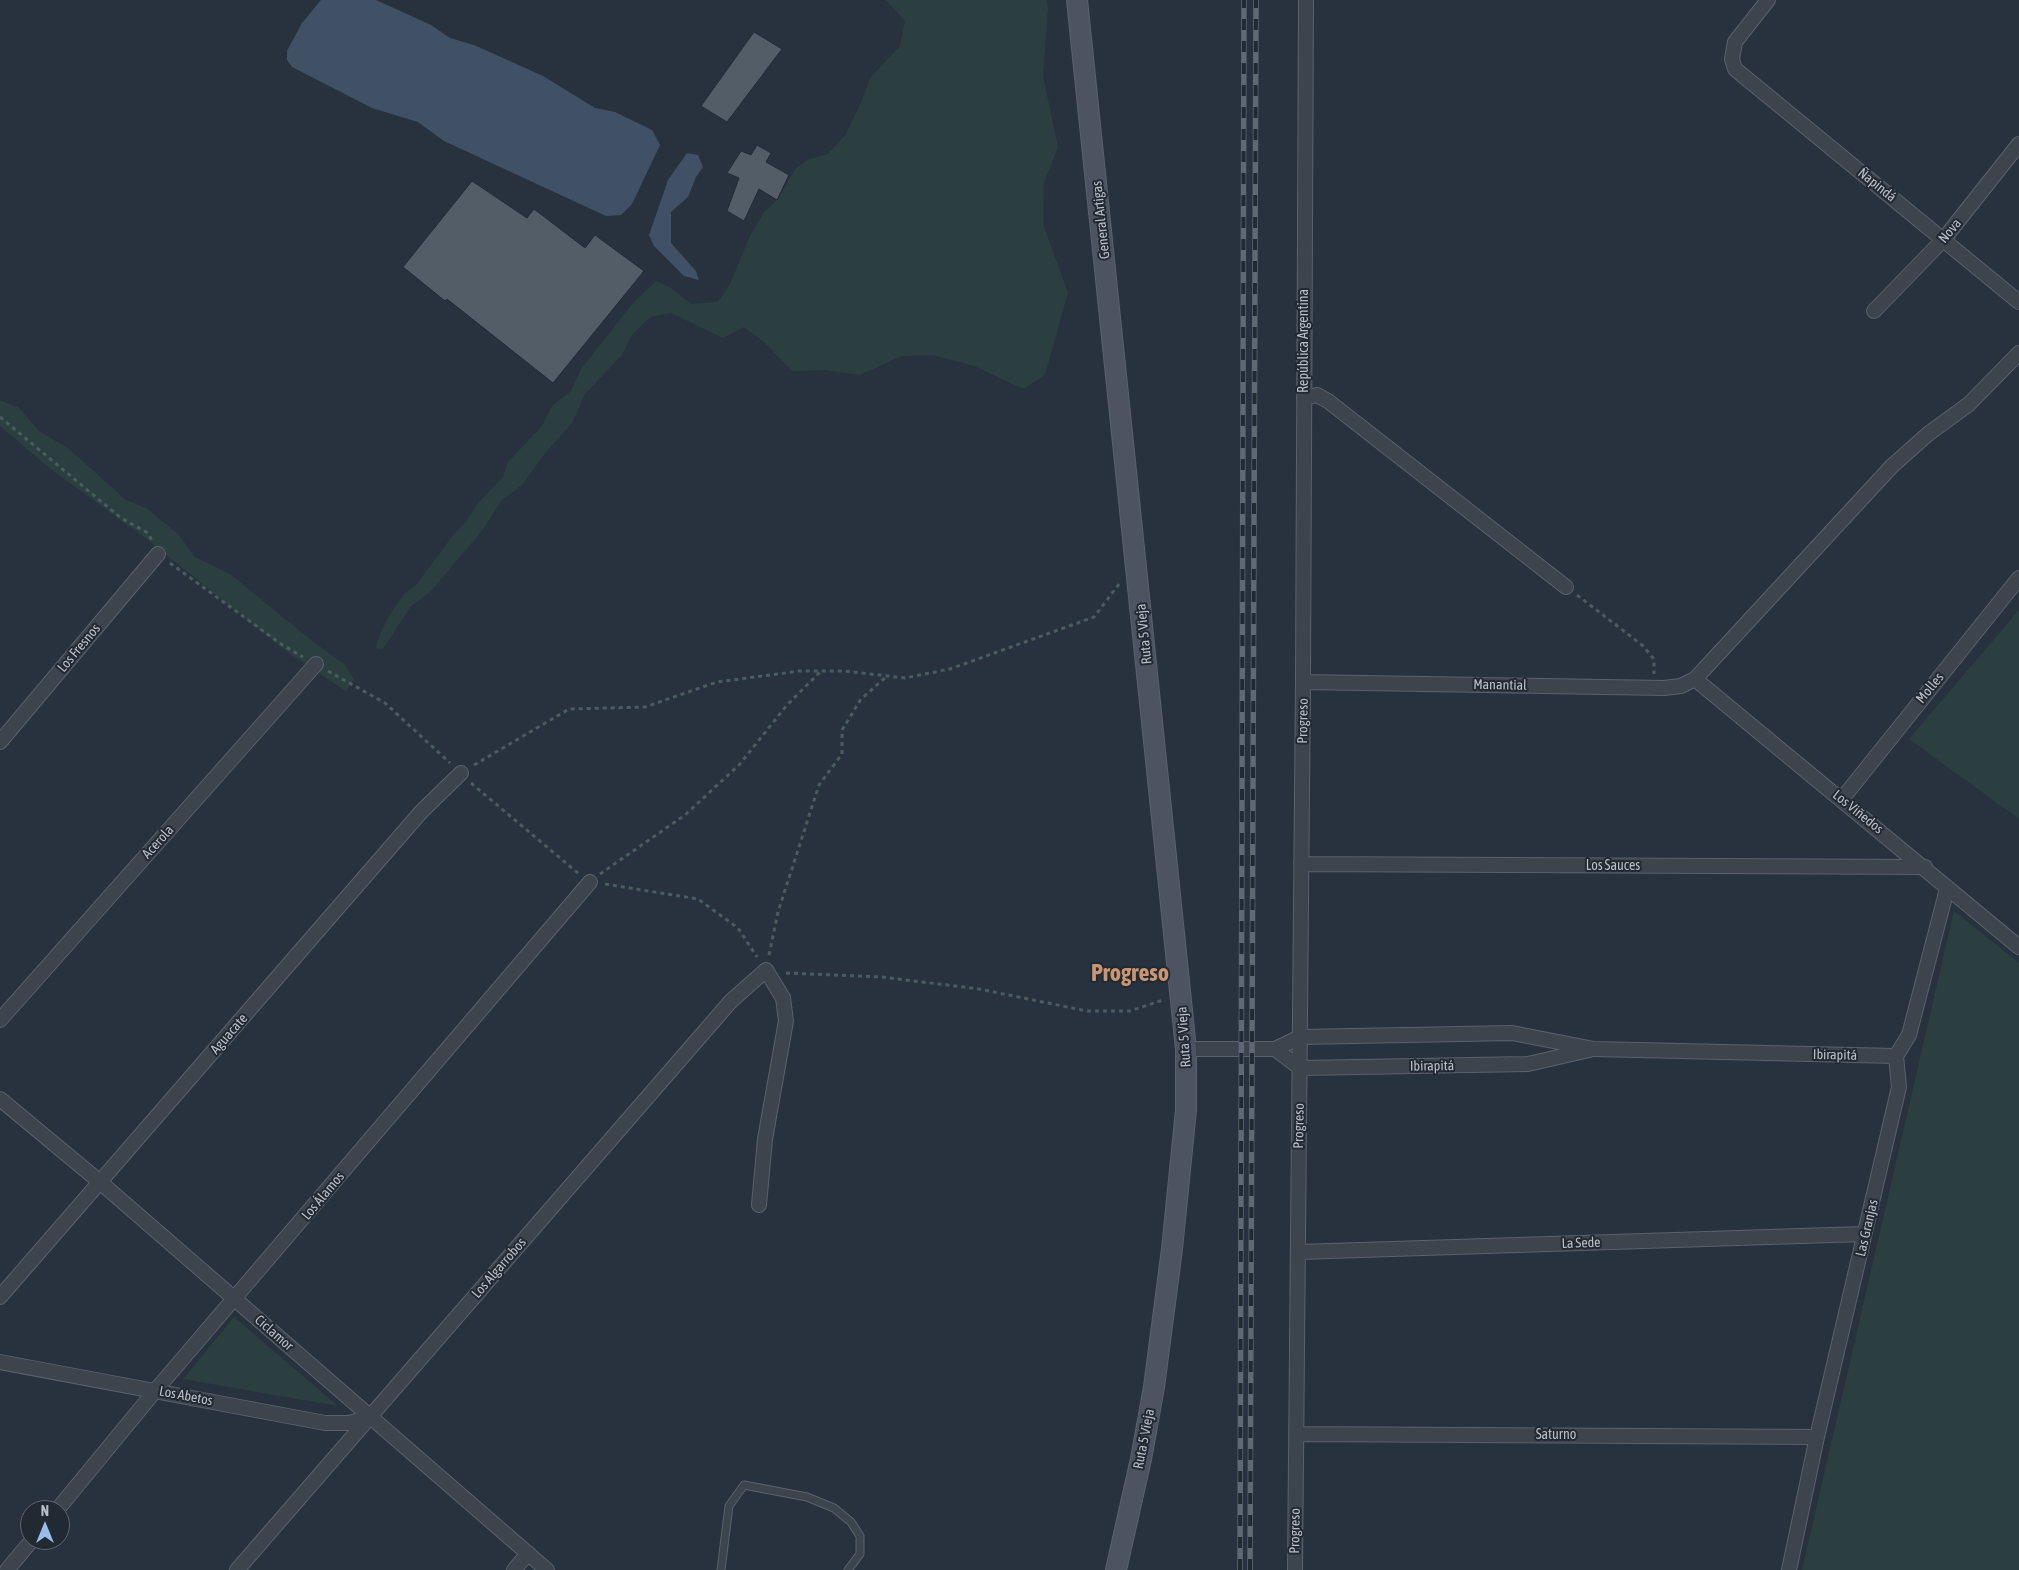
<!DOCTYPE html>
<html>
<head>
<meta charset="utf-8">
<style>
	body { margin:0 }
	#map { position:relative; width:2019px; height:1570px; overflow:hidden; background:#28323e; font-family:"Asap Condensed",sans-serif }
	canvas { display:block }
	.north { position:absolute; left:20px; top:1500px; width:50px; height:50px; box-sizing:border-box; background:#212933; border:1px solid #5e656f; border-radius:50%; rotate:0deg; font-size:14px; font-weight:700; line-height:20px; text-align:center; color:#b9bfc8 }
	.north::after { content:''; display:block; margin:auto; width:18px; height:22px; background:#9abdec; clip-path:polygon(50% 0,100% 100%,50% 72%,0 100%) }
</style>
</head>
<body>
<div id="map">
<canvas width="2019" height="1570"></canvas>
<div class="north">N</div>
</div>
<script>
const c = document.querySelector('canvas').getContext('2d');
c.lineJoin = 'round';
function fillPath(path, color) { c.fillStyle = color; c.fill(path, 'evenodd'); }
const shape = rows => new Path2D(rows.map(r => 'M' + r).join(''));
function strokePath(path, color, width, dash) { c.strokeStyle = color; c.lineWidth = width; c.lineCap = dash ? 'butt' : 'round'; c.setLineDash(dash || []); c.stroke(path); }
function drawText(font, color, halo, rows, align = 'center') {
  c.font = font + ' "Asap Condensed",sans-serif'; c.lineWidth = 4; c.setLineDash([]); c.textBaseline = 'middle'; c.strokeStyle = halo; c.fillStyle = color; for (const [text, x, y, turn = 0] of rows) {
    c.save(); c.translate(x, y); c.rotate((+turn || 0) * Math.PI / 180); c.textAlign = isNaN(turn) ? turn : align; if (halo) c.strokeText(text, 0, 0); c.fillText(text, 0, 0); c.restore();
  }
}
const green = shape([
	[886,0,1046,0,1048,8,1043,76,1058,147,1044,183,1043,224,1068,293,1045,375,1023,389,974,366,933,355,902,356,860,375,825,370,792,371,764,342,744,327,723,338,671,313,650,317,632,335,622,355,585,394,572,423,546,452,522,485,502,500,481,532,431,591,411,606,382,650,376,648,380,634,389,616,405,593,416,585,454,534,466,522,478,503,503,477,508,462,542,426,552,406,571,391,581,369,633,303,656,281,671,288,691,304,718,302,730,284,750,236,764,212,779,198,796,168,807,160,828,154,846,134,863,98,870,78,900,46,905,21],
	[0,400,19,408,39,431,69,449,126,500,146,508,178,534,195,557,230,574,311,640,345,665,354,680,346,691,282,648,148,540,48,467,0,426],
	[2019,610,2019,819,1909,739],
	[1954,911,2019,963,2019,1570,1802,1570],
	[234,1317,338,1406,183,1379]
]);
const water = shape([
	[321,0,376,0,431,25,450,38,474,45,543,76,595,108,615,112,652,130,660,145,632,204,621,215,606,216,444,141,418,122,372,108,292,67,287,60,287,51,302,23],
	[687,153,698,155,703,167,696,177,688,197,671,212,671,243,696,271,699,280,684,276,654,246,649,235,668,180]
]);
const building = shape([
	[754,32,782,49,727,122,701,106,754,32],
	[757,145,771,153,766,162,789,175,777,200,759,189,744,221,727,211,739,178,727,173,741,151,751,155,757,145],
	[472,181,527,218,534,209,585,248,595,235,644,271,553,383,447,299,445,301,403,267,472,181]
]);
const path = shape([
	[0,417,121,518,148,533,152,541],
	[170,563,281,644,303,657],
	[1577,595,1642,645,1654,659,1654,674],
	[328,671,385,703,450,763],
	[474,765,569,709,645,707,717,682,800,671,844,671,905,678,950,669,1094,617,1119,584],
	[471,783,579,874],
	[600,874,685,815,740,764,787,705,821,671],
	[605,884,698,899,738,928,757,957],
	[769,955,778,912,819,785,842,754,842,730,861,699,887,676],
	[786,973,882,977,979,989,1087,1011,1130,1011,1163,1000]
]);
const lane = shape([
	[721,1570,729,1506,744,1485,807,1497,834,1508,851,1522,860,1536,860,1554,848,1570]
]);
const street = shape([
	[1768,0,1735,42,1732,59,1735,69,2019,302],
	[1874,311,1943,240,2019,144],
	[1304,398,1317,395,1328,401,1566,587],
	[1695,679,2019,947],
	[1303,682,1664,688,1681,686,1695,679,1892,466,1928,434,1969,404,2019,353],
	[0,742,158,554],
	[1842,799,2019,578],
	[1301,864,1925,867],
	[0,1020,316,664],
	[1186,1049,1275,1049,1300,1037,1512,1033,1594,1049,1896,1056],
	[1275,1049,1300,1068,1528,1064,1589,1050],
	[0,1099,100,1182,547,1570],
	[1298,1252,1863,1234],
	[0,1297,421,812,461,773],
	[0,1362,325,1423,349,1423,371,1417],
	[1296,1434,1817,1437],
	[57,1510,155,1391,590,882],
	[7,1570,32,1540],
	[237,1570,731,1001,766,970,783,998,786,1021,765,1139,759,1205],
	[514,1570,528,1553],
	[1295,1570,1303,682,1306,0],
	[1789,1570,1817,1437,1899,1087,1896,1056,1909,1035,1947,889]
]);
const secondary = shape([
	[1077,0,1186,1049,1186,1110,1172,1249,1154,1387,1141,1459,1116,1570]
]);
const rail = shape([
	[1240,1570,1244,0],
	[1250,1570,1256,0]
]);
const streetNames = [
	["Ñapindá",1877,185,39],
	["General Artigas",1101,220,-96],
	["Nova",1950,231,-50],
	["República Argentina",1304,341,-90],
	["Ruta 5 Vieja",1144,634,-96],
	["Los Fresnos",79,648,-50],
	["Manantial",1500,685,1],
	["Molles",1930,688,-51],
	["Progreso",1303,721,-89],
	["Los Viñedos",1858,812,39],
	["Acerola",158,842,-48],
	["Los Sauces",1613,866],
	["Aguacate",229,1034,-49],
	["Ruta 5 Vieja",1184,1037,-94],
	["Ibirapitá",1835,1055,1],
	["Ibirapitá",1432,1066,-1],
	["Progreso",1299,1126,-89],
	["Los Álamos",323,1196,-50],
	["Las Granjas",1867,1228,-77],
	["La Sede",1581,1243,-2],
	["Los Algarrobos",499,1268,-49],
	["Ciclamor",274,1333,41],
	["Los Abetos",186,1396,11],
	["Saturno",1556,1435],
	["Ruta 5 Vieja",1144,1439,-79],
	["Progreso",1295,1531,-89]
];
const townNames = [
	["Progreso",1130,973]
];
fillPath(green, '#2b3f40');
fillPath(water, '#405165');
fillPath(building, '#525d68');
strokePath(building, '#232b35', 1);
strokePath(lane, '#5a626b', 9);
strokePath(street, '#5a626b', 16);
strokePath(secondary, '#5a626b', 22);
strokePath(path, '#4a5c5e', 3, [4, 4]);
strokePath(lane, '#3c444e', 7);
strokePath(street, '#3c444e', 14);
strokePath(secondary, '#4b5460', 20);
strokePath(rail, '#5f6874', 5.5);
strokePath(rail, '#212933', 4, [11]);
drawText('14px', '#b9bfc8', '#212933', streetNames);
drawText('bold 24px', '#ca9572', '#212933', townNames);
</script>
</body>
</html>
